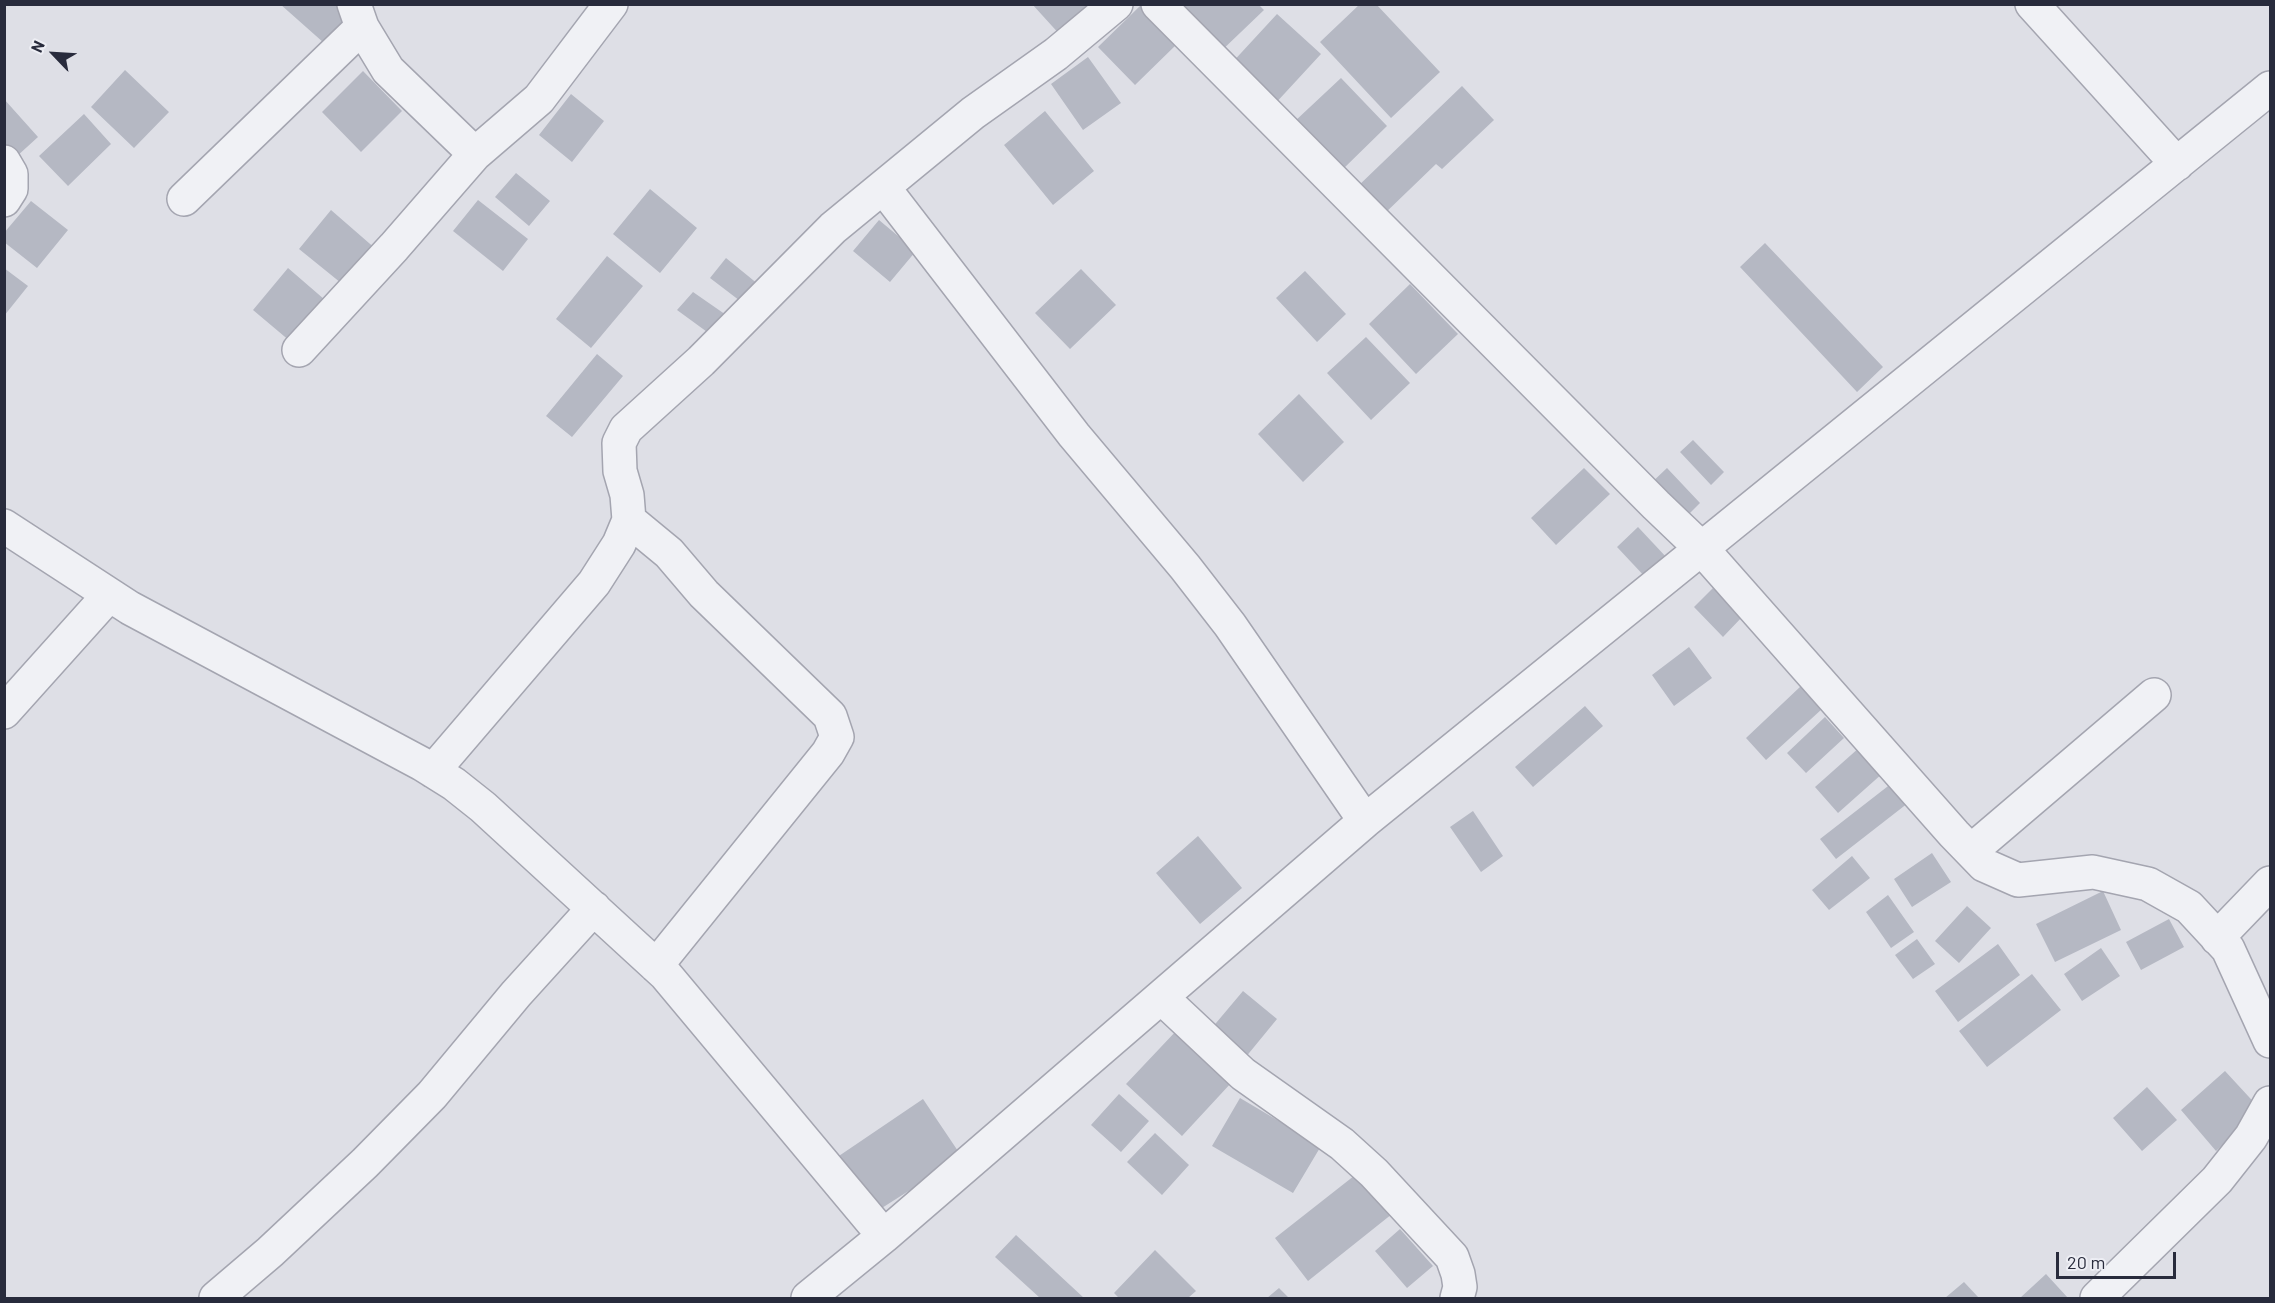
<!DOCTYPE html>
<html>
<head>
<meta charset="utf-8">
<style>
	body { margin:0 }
	#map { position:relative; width:2275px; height:1303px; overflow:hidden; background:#dedfe6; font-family:Barlow,sans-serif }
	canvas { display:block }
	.frame { position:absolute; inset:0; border:6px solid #282b3c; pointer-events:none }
	.north { position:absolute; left:24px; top:24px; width:60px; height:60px; -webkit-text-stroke:4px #edeef4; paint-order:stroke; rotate:295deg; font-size:16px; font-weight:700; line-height:24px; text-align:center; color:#282b3c }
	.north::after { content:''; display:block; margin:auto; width:21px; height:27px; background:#282b3c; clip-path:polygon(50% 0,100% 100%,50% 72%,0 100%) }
	.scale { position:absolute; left:2056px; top:1252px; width:120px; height:27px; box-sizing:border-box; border:3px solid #282b3c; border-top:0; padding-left:8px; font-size:18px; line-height:21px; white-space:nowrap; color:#282b3c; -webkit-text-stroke:4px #edeef4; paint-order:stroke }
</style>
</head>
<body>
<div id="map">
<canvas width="2275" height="1303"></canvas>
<div class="frame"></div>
<div class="north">N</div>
<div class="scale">20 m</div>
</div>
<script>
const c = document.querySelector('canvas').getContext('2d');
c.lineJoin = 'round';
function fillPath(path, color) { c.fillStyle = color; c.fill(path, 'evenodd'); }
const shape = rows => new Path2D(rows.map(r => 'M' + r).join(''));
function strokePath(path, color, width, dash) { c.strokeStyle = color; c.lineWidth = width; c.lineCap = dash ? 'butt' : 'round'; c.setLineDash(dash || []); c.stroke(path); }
const building = shape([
	[280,4,344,4,351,13,324,43],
	[1032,4,1098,4,1062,37],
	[1176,4,1258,4,1264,10,1217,55],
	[1360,4,1376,4,1440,72,1391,118,1320,42],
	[1140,6,1177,44,1135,85,1098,47],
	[1277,14,1321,54,1273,106,1229,66],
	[1088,57,1121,103,1083,130,1051,84],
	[125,70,169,112,134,148,91,107],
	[363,71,402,111,361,152,322,112],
	[1341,78,1387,126,1341,171,1294,122],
	[1462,86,1494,120,1442,169,1436,164,1381,217,1355,189],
	[571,94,604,121,572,162,539,135],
	[4,99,38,137,16,157,4,145],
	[1045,111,1094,171,1053,205,1004,145],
	[84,114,111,144,68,186,39,156],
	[516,173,550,201,529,226,495,197],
	[650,189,697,228,660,273,613,234],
	[478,200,528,239,503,271,453,231],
	[31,201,68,230,37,268,4,242,4,233],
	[331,210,377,250,346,287,299,249],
	[879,220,916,251,890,282,853,251],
	[1765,243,1883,367,1857,392,1740,267],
	[607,256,643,286,591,348,556,319],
	[726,258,764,289,748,307,710,278],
	[4,268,28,286,4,316],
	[288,268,332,306,297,347,253,310],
	[1081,269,1116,305,1070,349,1035,313],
	[1305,271,1346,314,1317,342,1276,298],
	[1410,284,1458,334,1416,374,1369,324],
	[693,292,729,317,714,337,677,310],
	[1366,337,1410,383,1371,420,1327,373],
	[597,354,623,376,572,437,546,416],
	[1299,394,1344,442,1303,482,1258,434],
	[1693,440,1724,472,1711,485,1680,452],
	[1584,468,1610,494,1556,545,1531,518],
	[1667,468,1700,503,1680,523,1647,487],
	[1638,527,1668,559,1647,579,1617,547],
	[1714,587,1743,616,1723,637,1694,607],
	[1689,647,1712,678,1674,706,1652,675],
	[1801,686,1822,709,1766,760,1746,738],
	[1585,706,1603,726,1533,787,1515,767],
	[1825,717,1844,738,1806,773,1787,753],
	[1860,747,1883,773,1838,813,1815,787],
	[1892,783,1908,803,1836,859,1820,839],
	[1473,811,1503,856,1481,872,1450,827],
	[1198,836,1242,888,1200,924,1156,873],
	[1932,853,1951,882,1912,907,1894,879],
	[1852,856,1870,878,1829,910,1812,890],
	[2103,891,2121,930,2055,962,2036,924],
	[1888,895,1914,932,1891,948,1866,912],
	[1967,906,1991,928,1959,963,1935,941],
	[2169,919,2184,947,2141,970,2126,942],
	[1917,939,1935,964,1913,979,1895,955],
	[1998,944,2020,975,1958,1022,1935,991],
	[2101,948,2120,976,2082,1001,2064,974],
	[2032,974,2061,1010,1987,1067,1959,1031],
	[1243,991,1277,1019,1245,1058,1211,1029],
	[1177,1030,1232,1082,1182,1136,1126,1084],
	[2225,1071,2261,1110,2216,1151,2181,1110],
	[2147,1087,2177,1120,2142,1151,2113,1118],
	[1119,1094,1149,1121,1121,1152,1091,1125],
	[1240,1098,1321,1146,1293,1193,1212,1146],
	[923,1099,962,1157,874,1213,830,1162],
	[1155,1133,1189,1165,1162,1195,1127,1162],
	[1359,1172,1392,1214,1308,1281,1275,1238],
	[1400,1229,1433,1266,1407,1288,1375,1251],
	[1016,1235,1084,1298,1040,1298,995,1257],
	[1155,1250,1196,1291,1188,1298,1119,1298,1114,1293],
	[2046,1274,2068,1298,2020,1298],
	[1964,1282,1979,1298,1945,1298],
	[1279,1288,1289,1298,1267,1298]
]);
const minor = shape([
	[354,4,362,27,388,70,475,154],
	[1158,4,1656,505,1702,549,1954,834,1984,865,2018,880,2093,872,2148,884,2189,907,2228,949,2270,1041],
	[2032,4,2177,164],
	[4,162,11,174,11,189,4,200],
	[883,187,1074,435,1185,567,1230,625,1365,821],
	[184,199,362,27],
	[299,350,394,247,475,154,539,99,611,4],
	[629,520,669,553,704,594,830,716,837,737,828,753,656,966],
	[4,526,130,608,422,764,454,784,483,807,665,974,884,1236],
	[4,712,109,595],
	[433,771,594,583,619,544,629,520,627,495,620,471,619,443,626,429,701,361,833,228,973,113,1056,54,1116,4],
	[1971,851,2154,695],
	[2217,938,2270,883],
	[1161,997,1243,1074,1342,1144,1374,1173,1452,1257,1458,1274,1460,1287,1457,1298],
	[216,1298,270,1252,365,1163,432,1095,516,994,594,908],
	[808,1298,884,1236,1365,821,2270,88],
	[2097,1298,2217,1180,2251,1137,2270,1103]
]);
fillPath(building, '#b5b8c3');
strokePath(minor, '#a4a5b0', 36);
strokePath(minor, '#f0f1f5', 33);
</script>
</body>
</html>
